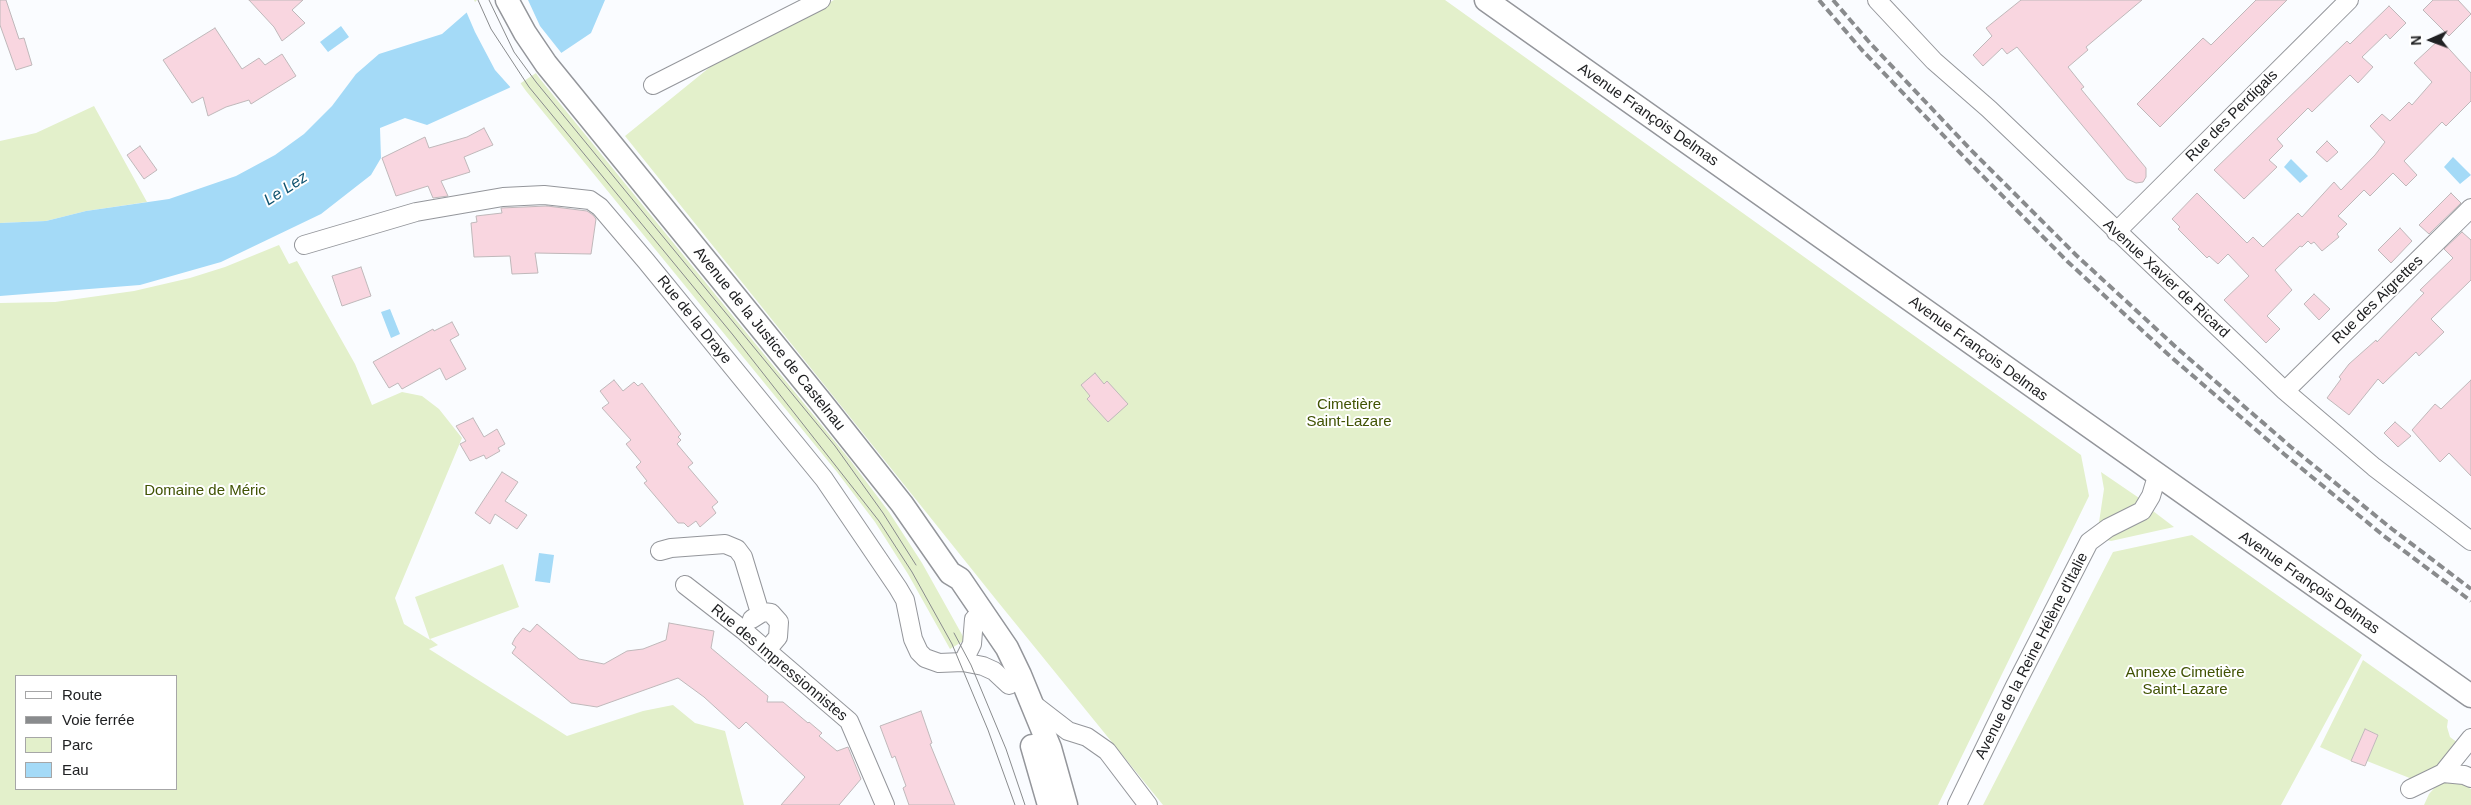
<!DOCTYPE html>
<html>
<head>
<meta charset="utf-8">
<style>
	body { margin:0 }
	#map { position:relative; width:2471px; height:805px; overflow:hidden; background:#fafcff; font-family:Helvetica,sans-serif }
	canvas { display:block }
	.legend { position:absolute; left:15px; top:675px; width:162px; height:115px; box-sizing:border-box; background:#fff; border:1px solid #a6a6a7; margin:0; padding:6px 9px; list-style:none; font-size:15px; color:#202123 }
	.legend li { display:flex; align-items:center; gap:10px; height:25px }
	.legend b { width:25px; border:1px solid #a6a6a7 }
	.north { position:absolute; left:2406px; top:15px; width:50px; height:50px; -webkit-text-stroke:4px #fff; paint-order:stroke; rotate:268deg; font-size:14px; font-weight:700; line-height:20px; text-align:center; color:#202123 }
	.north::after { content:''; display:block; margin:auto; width:18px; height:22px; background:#202123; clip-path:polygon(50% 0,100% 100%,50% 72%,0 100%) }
</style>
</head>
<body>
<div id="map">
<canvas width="2471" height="805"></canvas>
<ul class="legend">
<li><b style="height:6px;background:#fff"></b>Route</li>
<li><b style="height:6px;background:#898b8d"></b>Voie ferrée</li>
<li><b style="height:14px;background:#e3f0cb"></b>Parc</li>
<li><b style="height:14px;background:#a4daf7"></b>Eau</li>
</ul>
<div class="north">N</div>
</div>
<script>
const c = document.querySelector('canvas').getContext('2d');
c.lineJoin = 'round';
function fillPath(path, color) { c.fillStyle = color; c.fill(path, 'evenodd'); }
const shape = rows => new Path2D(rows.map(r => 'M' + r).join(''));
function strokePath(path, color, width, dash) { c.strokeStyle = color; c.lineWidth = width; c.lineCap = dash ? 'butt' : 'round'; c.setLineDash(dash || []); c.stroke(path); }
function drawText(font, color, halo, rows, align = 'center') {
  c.font = font + ' Helvetica,sans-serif'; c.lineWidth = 4; c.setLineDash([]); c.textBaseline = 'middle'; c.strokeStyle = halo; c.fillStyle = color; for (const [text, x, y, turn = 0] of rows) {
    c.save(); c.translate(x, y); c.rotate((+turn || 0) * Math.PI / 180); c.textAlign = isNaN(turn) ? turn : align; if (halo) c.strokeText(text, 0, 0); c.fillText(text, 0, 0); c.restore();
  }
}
const green = shape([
	[474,0,495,0,519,49,540,79,850,460,889,512,922,563,965,640,950,649,908,574,875,522,837,472,526,91,504,60],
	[834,0,1445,0,2081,455,2089,496,1938,805,1163,805,998,602,625,136,715,63],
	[94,106,147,202,86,211,46,221,0,223,0,141,36,133],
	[279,245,289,264,297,261,355,364,372,405,402,392,422,396,439,409,462,438,395,598,404,624,430,640,415,597,503,564,519,607,430,639,438,645,429,649,567,736,643,711,673,705,695,723,725,731,744,805,0,805,0,303,55,302,134,291,190,278,225,267],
	[16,676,176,676,176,789,16,789],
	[2101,472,2142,500,2139,507,2098,529,2104,489],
	[2153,511,2174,527,2111,541,2103,539],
	[2192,535,2362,655,2281,805,1983,805,2113,552],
	[2363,660,2448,720,2447,727,2450,737,2458,743,2441,764,2412,779,2367,761,2378,735,2365,729,2351,761,2320,747],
	[2452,778,2471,789,2471,805,2424,805,2429,794,2439,783]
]);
const water = shape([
	[481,0,605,0,591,33,509,88,427,125,405,118,380,128,381,158,371,175,321,214,221,262,140,285,0,296,0,223,46,221,86,211,169,199,236,176,275,155,304,134,332,106,356,74,379,54,442,34],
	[341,26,349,37,328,52,320,42],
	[2453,157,2471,175,2460,184,2444,167],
	[2291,159,2308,176,2300,183,2284,167],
	[390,309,400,334,391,338,381,312],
	[539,553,554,555,550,583,535,581]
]);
const pier = shape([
	[477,0,528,0,540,26,563,55,512,89,495,70,475,32,466,11]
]);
const building = shape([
	[0,0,6,0,19,39,24,38,32,65,16,70,0,25,0,0],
	[249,0,303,0,292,10,305,23,282,41,274,27,249,0],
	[2021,0,2142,0,2086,47,2088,50,2068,67,2084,87,2081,89,2146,168,2146,177,2143,182,2136,183,2127,179,2017,47,2007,54,2002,48,1983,66,1973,55,1992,36,1986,28,2021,0],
	[2256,0,2287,0,2160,127,2137,104,2203,38,2211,45,2256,0],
	[2433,0,2458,0,2471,14,2449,36,2423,10,2433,0],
	[2389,6,2406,23,2390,39,2386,34,2362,57,2373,67,2358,83,2350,75,2312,112,2308,108,2277,139,2283,146,2269,160,2277,167,2244,199,2214,170,2347,41,2350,44,2389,6],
	[215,28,242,69,259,58,265,65,282,54,296,76,251,104,249,100,226,107,208,116,203,97,192,103,163,60,215,28],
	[2440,39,2471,73,2471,101,2446,126,2442,122,2404,161,2417,175,2406,186,2393,173,2370,196,2364,190,2338,216,2347,224,2337,234,2339,237,2322,251,2314,242,2311,244,2308,241,2302,247,2300,246,2275,270,2292,290,2267,316,2280,329,2266,343,2224,300,2249,276,2228,254,2218,264,2209,256,2207,258,2178,229,2180,227,2172,219,2197,193,2247,243,2253,237,2263,247,2298,213,2302,217,2334,182,2341,190,2375,155,2385,142,2370,126,2382,114,2390,121,2409,102,2412,105,2432,82,2414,63,2440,39],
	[484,128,493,145,464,157,470,172,441,181,448,196,433,198,428,186,396,196,382,158,425,137,429,148,467,137,484,128],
	[2327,141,2338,152,2327,162,2316,152,2327,141],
	[140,146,157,170,144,179,127,155,140,146],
	[2451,193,2461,203,2429,234,2419,225,2451,193],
	[547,206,587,211,593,215,596,219,591,254,535,253,538,273,512,274,510,256,474,257,471,223,477,222,476,216,502,213,501,208,547,206],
	[2400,228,2412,241,2391,263,2378,250,2400,228],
	[2462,232,2471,240,2471,280,2431,319,2444,332,2419,356,2416,352,2383,384,2378,379,2349,415,2327,398,2341,379,2339,377,2349,364,2376,340,2377,342,2424,293,2420,290,2453,258,2444,249,2462,232],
	[361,267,371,296,342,306,332,276,361,267],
	[2314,294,2330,309,2319,320,2304,304,2314,294],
	[452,322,459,335,450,340,466,369,446,380,440,368,402,389,398,383,389,388,373,362,433,329,434,331,452,322],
	[1095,373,1104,384,1107,381,1128,404,1108,422,1087,399,1090,396,1081,385,1095,373],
	[614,380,623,391,634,382,638,386,642,383,681,434,678,437,681,440,677,444,693,463,688,467,718,502,712,507,716,513,700,527,696,521,688,527,684,523,678,523,644,483,647,481,636,467,641,462,626,444,631,440,602,408,609,403,600,391,614,380],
	[2471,380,2471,476,2449,453,2440,462,2412,430,2435,404,2441,409,2471,380],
	[473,418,484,437,497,429,505,444,498,448,500,451,486,459,484,455,470,461,460,444,466,441,456,426,473,418],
	[2395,422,2411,436,2398,447,2384,433,2395,422],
	[502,472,518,482,505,501,527,515,517,529,495,514,490,524,475,513,502,472],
	[669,623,714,631,711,648,768,696,767,702,783,702,808,723,809,722,822,733,819,736,837,751,848,747,861,779,839,805,781,805,805,777,746,722,739,729,704,697,678,678,597,707,571,703,512,653,516,647,512,644,515,638,523,628,530,632,537,624,579,659,604,664,627,651,643,649,666,640,669,623],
	[921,711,932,743,930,744,955,805,909,805,903,788,906,786,895,756,892,758,880,726,921,711],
	[2365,729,2378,735,2365,766,2351,761,2365,729]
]);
const minor = shape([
	[1877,0,1934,61,1989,109,2285,391,2374,467,2471,541],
	[653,85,821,0],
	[2116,232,2349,0],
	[304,245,416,212,503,197,544,195,590,200,600,207,646,261,824,479,898,588,905,600,913,639,919,652,925,658,939,663,963,662,983,666,994,671,1009,685],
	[2285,391,2471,208],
	[660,551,671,548,725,544,737,549,743,557,760,613],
	[685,585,743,630,849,721,885,805],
	[752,619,763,612,771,613,779,622,778,637,767,650],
	[963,662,972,644,974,619],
	[1033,704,1068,731,1087,737,1107,751,1148,805],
	[2443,773,2471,738],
	[2410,789,2443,773,2464,775,2471,778],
	[1957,805,2015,686,2089,542,2108,528,2142,511,2151,496,2157,476]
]);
const major = shape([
	[507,0,525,33,546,64,821,402,902,504,950,573,960,579,1007,648,1020,675,1050,748,1066,805],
	[1486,0,2471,696],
	[1032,746,1049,805]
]);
const tram = shape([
	[478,0,491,29,529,87,733,335,879,521,912,572,952,644,988,730,1015,805],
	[489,0,514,52,536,82,835,446,883,513,916,565],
	[954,633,971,665,1006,749,1025,805]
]);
const rail = shape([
	[1819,0,1861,49,1963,156,2068,262,2171,357,2284,454,2384,536,2471,601],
	[1833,0,1870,43,1970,149,2076,255,2178,349,2291,447,2392,529,2471,589]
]);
const streetNames = [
	["Avenue François Delmas",1648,115,35],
	["Rue des Perdigals",2232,116,-45],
	["Avenue Xavier de Ricard",2166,279,43],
	["Rue des Aigrettes",2378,300,-44],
	["Rue de la Draye",694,320,51],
	["Avenue de la Justice de Castelnau",769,339,51],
	["Avenue François Delmas",1978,349,36],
	["Avenue François Delmas",2309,583,35],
	["Avenue de la Reine Hélène d'Italie",2032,656,-63],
	["Rue des Impressionnistes",779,663,40]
];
const parkNames = [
	["Cimetière",1349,405],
	["Saint-Lazare",1349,422],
	["Domaine de Méric",205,491],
	["Annexe Cimetière",2185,673],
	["Saint-Lazare",2185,690]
];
const waterNames = [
	["Le Lez",286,189,-33]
];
fillPath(green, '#e3f0cb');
fillPath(water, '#a4daf7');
fillPath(pier, '#fafcff');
fillPath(building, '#f9d6e0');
strokePath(building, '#bfb8ba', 1);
strokePath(minor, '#94969b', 20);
strokePath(major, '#94969b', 25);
strokePath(minor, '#fff', 18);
strokePath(major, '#fff', 22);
strokePath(tram, '#898b8d', 1);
strokePath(rail, '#898b8d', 4, [8, 4]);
drawText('15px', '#202123', '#fff', streetNames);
drawText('15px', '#415304', '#fff', parkNames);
drawText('italic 16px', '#0e526f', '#fff', waterNames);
</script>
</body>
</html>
